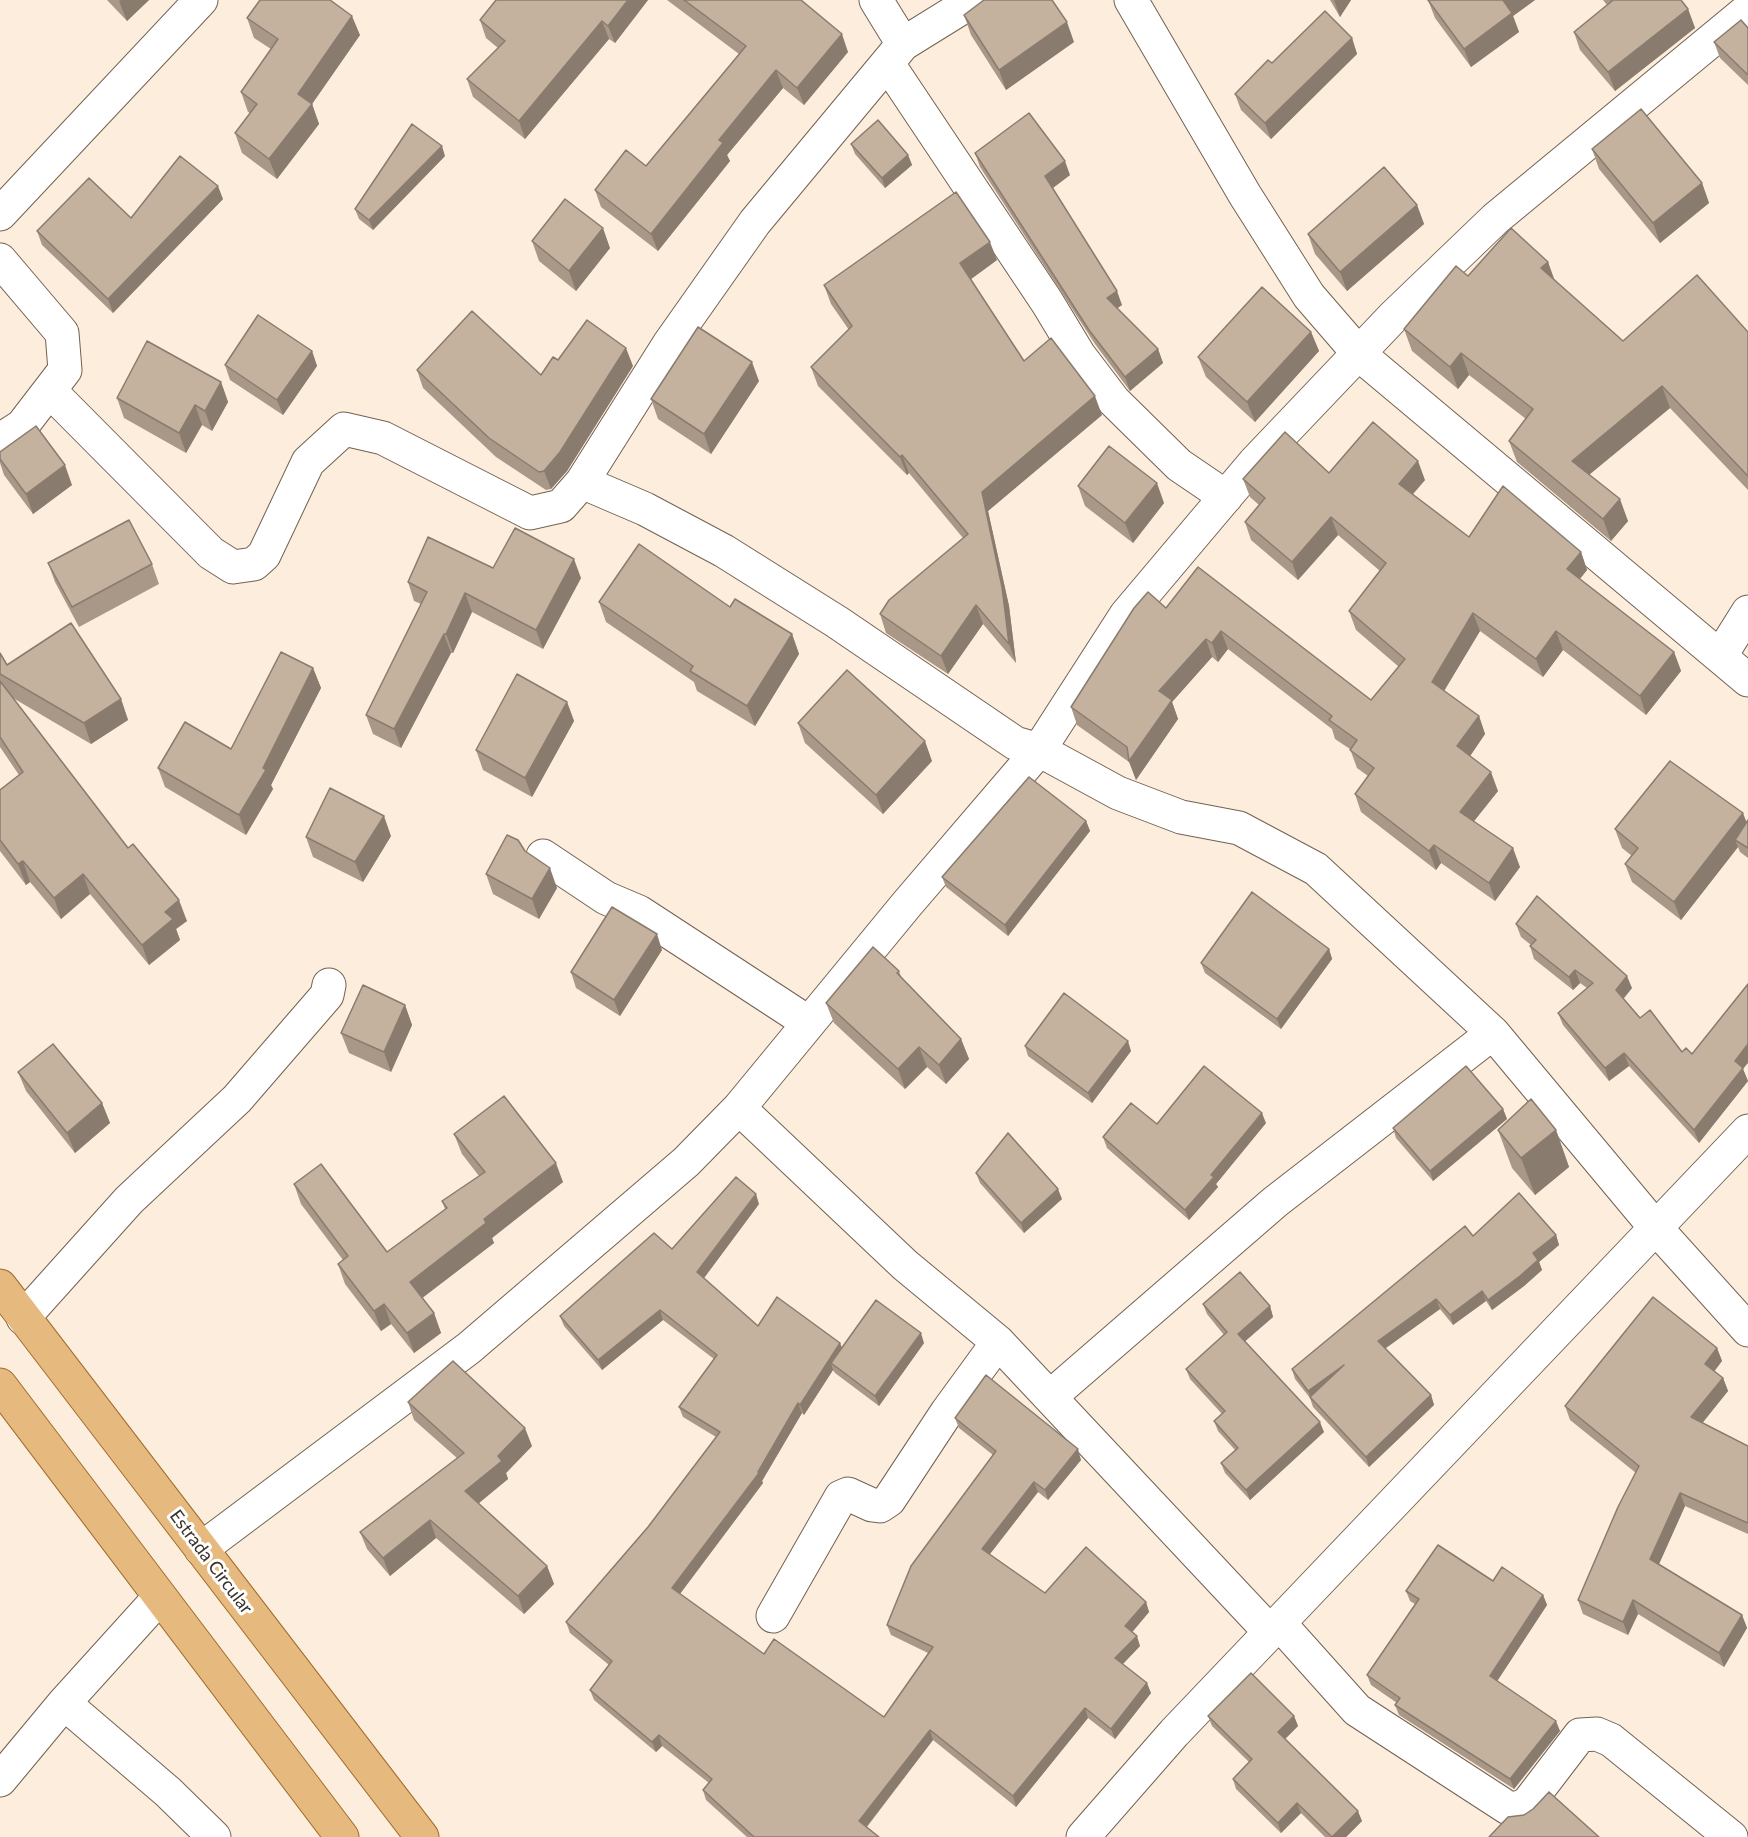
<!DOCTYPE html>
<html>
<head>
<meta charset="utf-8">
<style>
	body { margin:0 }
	canvas { display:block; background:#fdeddd }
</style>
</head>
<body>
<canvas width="1748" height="1837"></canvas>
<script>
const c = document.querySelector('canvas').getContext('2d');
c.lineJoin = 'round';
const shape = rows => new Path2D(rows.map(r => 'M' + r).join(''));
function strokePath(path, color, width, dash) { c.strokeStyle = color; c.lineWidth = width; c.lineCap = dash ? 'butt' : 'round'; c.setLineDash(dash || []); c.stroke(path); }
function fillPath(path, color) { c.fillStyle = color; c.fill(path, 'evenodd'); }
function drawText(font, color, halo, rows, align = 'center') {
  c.font = font + ' Lato,sans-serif'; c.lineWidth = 6; c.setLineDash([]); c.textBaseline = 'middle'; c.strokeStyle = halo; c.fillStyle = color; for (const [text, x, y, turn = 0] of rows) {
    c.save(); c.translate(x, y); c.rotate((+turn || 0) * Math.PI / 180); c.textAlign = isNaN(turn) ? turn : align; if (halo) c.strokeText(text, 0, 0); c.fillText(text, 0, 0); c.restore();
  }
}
const minor = shape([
	[876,0,903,44],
	[1131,0,1245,195,1309,296,1360,355,1748,680],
	[888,64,1047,302,1079,355,1114,401,1179,465,1226,497],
	[0,214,201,0],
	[0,260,62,333,65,370,22,426,0,440],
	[50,391,211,553,233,567,254,564,264,555,308,462,344,429,383,438,530,513,561,506,582,482,645,509,724,551,837,622,1015,743,1039,750,1118,793,1181,817,1239,828,1316,869,1493,1033,1655,1227,1748,1330],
	[582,482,669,344,755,222,903,44,974,0],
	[1721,655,1748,612],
	[543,856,606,898,639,912,809,1023],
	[739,1108,905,1265,998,1342,1270,1632],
	[23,1318,129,1200,237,1099,327,995,329,985],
	[1051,1396,1275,1202,1493,1033],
	[201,1549,469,1348,686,1162,739,1108,907,904,1039,750,1126,615,1255,462,1394,316,1495,219,1748,10],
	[773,1616,841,1497,848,1494,872,1505,880,1506,889,1500,947,1412,998,1342],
	[1279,1623,1357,1710,1508,1808,1519,1808,1528,1803,1580,1735,1597,1734,1611,1740,1731,1837],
	[64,1703,168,1792,214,1837],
	[0,1780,64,1703,159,1598],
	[1083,1837,1174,1733,1748,1131]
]);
const major = shape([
	[0,1286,422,1837],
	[0,1385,342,1837]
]);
const wall = shape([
	[107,0,149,0,127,21],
	[496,0,648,0,615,43,609,39,525,139,473,97,467,79,498,48,486,38,480,20],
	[667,0,801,0,848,52,804,105,783,88,727,155,730,161,658,251,601,207,595,190,646,166,739,54],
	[1330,0,1351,0,1340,17],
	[1428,0,1535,0,1513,16,1519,32,1471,67,1435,18],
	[1603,0,1681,0,1688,9,1695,28,1615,91,1580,50,1574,32,1607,5],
	[964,15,1074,42,1006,90,971,35],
	[247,18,360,35,312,104,319,124,277,179,242,153,235,133,250,113,248,112,241,92,271,49,254,38],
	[1748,28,1748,85,1720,58,1714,42],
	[1352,38,1357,54,1271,139,1241,110,1235,94,1272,63],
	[851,144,908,155,912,165,885,188,855,154],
	[1592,149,1702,183,1709,203,1660,243,1599,169],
	[975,153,1070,175,1053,188,1122,305,1117,308,1158,349,1163,363,1130,391,1095,344,980,167],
	[445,156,373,230,359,219,355,209],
	[223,199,113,313,42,245,37,231,131,218],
	[1417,205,1424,224,1347,291,1315,254,1308,234],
	[532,241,610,248,576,291,539,261],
	[997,260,971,279,1024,361,1102,415,988,511,1009,606,1016,663,983,624,948,674,886,633,880,614,963,538,909,473,907,475,818,386,811,367,849,330,831,304,824,285],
	[1548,262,1554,280,1623,341,1748,332,1748,490,1670,408,1589,475,1628,521,1611,541,1517,462,1509,441,1526,419,1469,375,1458,389,1412,351,1404,329,1468,276],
	[1311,332,1319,351,1255,422,1206,377,1198,357],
	[312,351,317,366,283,415,230,380,225,365],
	[633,366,567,471,551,489,546,490,496,457,423,388,417,370,541,375],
	[759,381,711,454,658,419,651,399],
	[221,382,228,402,212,431,202,425,186,453,124,418,117,398],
	[0,452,72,485,33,514,4,475,0,463],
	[1329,473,1425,480,1413,494,1469,537,1581,552,1587,570,1580,579,1674,652,1681,671,1646,715,1563,650,1543,677,1480,631,1444,691,1479,716,1485,734,1470,756,1498,791,1474,821,1520,867,1495,901,1441,863,1436,870,1361,812,1355,794,1368,776,1357,768,1350,749,1335,739,1332,729,1228,649,1218,662,1212,657,1172,702,1178,719,1136,780,1129,762,1077,725,1071,707,1166,608,1198,567,1371,700,1399,667,1356,630,1349,611,1380,571,1338,535,1298,580,1251,540,1245,522,1259,505,1250,497,1243,479],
	[1078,486,1164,503,1133,543,1085,506],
	[48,563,152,564,159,584,79,627,55,582],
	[493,568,581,578,543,649,472,612,453,653,451,653,401,748,373,734,366,715,421,604,414,601,408,582],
	[599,602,730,607,792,634,799,654,755,726,697,691,694,682,606,622],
	[0,653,7,665,121,699,128,720,91,744,13,698,128,848,187,921,176,929,180,940,149,965,90,894,61,919,30,882,26,885,0,851,0,790,19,775,0,747],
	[313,668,321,688,271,785,273,789,246,835,165,787,158,768,231,749],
	[567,702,574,721,532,797,483,770,476,750],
	[798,723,932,761,883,814,805,743],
	[1748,820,1748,858,1740,852,1738,847,1681,920,1632,882,1625,864,1632,856,1622,848,1615,829,1747,822],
	[1086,821,1090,831,1008,936,946,887,942,877],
	[391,836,363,882,313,857,306,837],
	[525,851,557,888,539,919,493,894,486,874],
	[1516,924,1632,988,1623,999,1640,1018,1682,1052,1743,1069,1748,1081,1699,1143,1629,1066,1609,1081,1563,1025,1558,1013,1587,988,1580,983,1573,990,1534,959,1530,946,1531,945,1521,937],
	[1329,949,1332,959,1281,1029,1205,973,1201,963],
	[662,950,620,1016,576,988,571,972],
	[899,971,902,979,961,1039,969,1059,946,1084,927,1067,905,1089,834,1023,826,1003],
	[405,1005,412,1025,391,1072,349,1053,341,1033],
	[1025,1046,1131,1051,1092,1103,1028,1056],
	[18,1072,102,1103,110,1123,75,1153,26,1091],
	[1503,1109,1507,1119,1433,1181,1396,1138,1393,1128],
	[1266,1123,1216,1184,1218,1187,1189,1220,1107,1148,1103,1137,1157,1124],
	[1498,1130,1556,1130,1569,1167,1535,1195,1512,1168],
	[454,1134,563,1182,492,1238,494,1243,422,1298,434,1313,441,1333,414,1353,391,1324,381,1331,345,1284,338,1264,343,1260,301,1204,294,1184,387,1252,445,1209,442,1201,479,1176,462,1154],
	[976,1173,1062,1199,1024,1233,980,1183],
	[759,1204,704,1278,758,1326,840,1343,842,1348,924,1343,879,1406,835,1373,833,1370,804,1415,802,1413,762,1481,763,1483,680,1594,764,1654,884,1717,928,1653,891,1635,887,1625,993,1455,959,1428,955,1418,1081,1460,1048,1500,1038,1492,990,1554,1045,1593,1146,1602,1149,1612,1132,1632,1140,1646,1123,1664,1151,1693,1115,1739,1088,1718,1016,1807,933,1740,867,1827,879,1837,747,1837,706,1800,703,1790,709,1783,662,1746,656,1752,594,1700,590,1690,609,1665,570,1633,566,1622,648,1527,716,1437,683,1417,679,1407,714,1359,663,1320,602,1370,564,1326,560,1316,672,1249],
	[1556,1235,1559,1245,1539,1262,1542,1270,1524,1286,1492,1310,1486,1301,1453,1325,1440,1309,1385,1348,1431,1395,1434,1405,1369,1467,1313,1407,1310,1398,1295,1379,1292,1369,1473,1236],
	[1203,1304,1270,1306,1273,1317,1245,1341,1324,1432,1250,1500,1225,1473,1221,1463,1235,1450,1218,1431,1214,1421,1222,1414,1190,1379,1186,1369,1224,1335,1207,1314],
	[1717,1348,1722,1361,1714,1371,1723,1378,1728,1391,1702,1423,1748,1446,1748,1534,1685,1506,1659,1564,1742,1615,1747,1628,1724,1667,1638,1614,1628,1635,1583,1614,1578,1600,1636,1473,1570,1420,1565,1406],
	[408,1402,532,1446,506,1473,508,1479,478,1503,547,1566,554,1584,524,1614,436,1538,390,1576,367,1549,360,1532,457,1458,414,1420],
	[1493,1581,1543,1595,1547,1605,1497,1681,1560,1731,1514,1789,1399,1715,1395,1705,1397,1703,1371,1685,1367,1675,1415,1604,1410,1601,1406,1591],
	[1208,1716,1294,1716,1298,1726,1285,1739,1362,1821,1346,1837,1325,1837,1301,1813,1281,1833,1236,1789,1233,1779,1249,1762,1212,1726]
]);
const shadedWall = shape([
	[121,0,149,0,127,21,119,1],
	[628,0,648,0,615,43,608,26],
	[1334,0,1351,0,1340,17],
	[1503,0,1535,0,1513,16,1519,32,1471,67,1464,49],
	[1688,9,1695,28,1615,91,1608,72],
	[352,16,360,35,312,104,319,124,277,179,269,159,298,94],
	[602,21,609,39,525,139,519,121],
	[1067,22,1074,42,1006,90,999,70],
	[842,34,848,52,804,105,797,88],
	[1352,38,1357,54,1271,139,1265,123],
	[776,70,783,88,727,155,730,161,658,251,651,234,719,140],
	[442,146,445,156,373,230,369,220],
	[908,155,912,165,885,188,882,178],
	[1065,161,1070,175,1050,190,1045,176],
	[1702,183,1709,203,1660,243,1653,223],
	[218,186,223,199,113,313,108,299],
	[1417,205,1424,224,1347,291,1340,272],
	[603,228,610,248,576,291,569,271],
	[990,242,997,260,967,282,960,263],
	[1548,262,1556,284,1541,268],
	[1117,291,1122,305,1112,312,1107,298],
	[1311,332,1319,351,1255,422,1247,402],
	[626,348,633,366,567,471,551,489,544,471],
	[1158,349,1163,363,1130,391,1125,377],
	[312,351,317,366,283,415,277,400],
	[1461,353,1469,375,1458,389,1450,367],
	[752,362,759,381,711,454,704,434],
	[221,382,228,402,212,431,205,411],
	[1662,386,1670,408,1579,483,1572,461],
	[1095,396,1102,415,988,511,1009,606,1016,663,1009,644,982,492],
	[195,405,202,425,186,453,179,433],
	[902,455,909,473,907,475,900,457],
	[1418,461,1425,480,1406,502,1399,484],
	[65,465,72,485,33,514,26,494],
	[1157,483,1164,503,1133,543,1125,523],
	[1620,499,1628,521,1611,541,1603,519],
	[1331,517,1338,535,1298,580,1292,562],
	[1581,552,1587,570,1573,587,1567,569],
	[574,559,581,578,543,649,536,630],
	[465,593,472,612,453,653,446,634],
	[976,605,983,624,948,674,941,656],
	[1473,613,1480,631,1438,701,1432,682],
	[1221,631,1228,649,1218,662,1212,643],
	[1556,631,1563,650,1543,677,1536,659],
	[444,634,451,653,401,748,394,729],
	[792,634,799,654,755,726,747,706],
	[1206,639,1212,657,1172,702,1178,719,1136,780,1129,761,1159,691],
	[1674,652,1681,671,1646,715,1640,696],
	[313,668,321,688,271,785,273,789,246,835,239,815],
	[121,699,128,720,91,744,84,723],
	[567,702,574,721,532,797,525,778],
	[1479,716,1485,734,1464,765,1457,746],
	[925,741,932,761,883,814,876,795],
	[1491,772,1498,791,1467,830,1460,812],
	[1743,813,1748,826,1735,840,1738,847,1681,920,1674,902],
	[384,816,391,836,363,882,355,862],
	[1086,821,1090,831,1008,936,1005,925],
	[1434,845,1441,863,1436,870,1429,851],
	[1513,848,1520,867,1495,901,1489,883],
	[23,861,30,882,26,885,18,864],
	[550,868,557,888,539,919,532,899],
	[83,874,90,894,61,919,54,898],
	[179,900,187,921,176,929,180,940,149,965,142,945,165,912],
	[657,934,662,950,620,1016,614,1000],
	[1329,949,1332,959,1281,1029,1277,1019],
	[1575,970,1580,983,1573,990,1569,977],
	[1627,976,1632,988,1620,1003,1616,990],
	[405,1005,412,1025,391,1072,384,1052],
	[961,1039,969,1059,946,1084,939,1065],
	[1128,1041,1131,1051,1092,1103,1088,1093],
	[1748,1044,1748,1063,1743,1069,1748,1081,1699,1143,1694,1130,1735,1061],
	[919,1047,927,1067,905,1089,898,1069],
	[1624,1053,1629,1066,1609,1081,1605,1068],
	[102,1103,110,1123,75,1153,67,1133],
	[1503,1109,1507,1119,1433,1181,1430,1171],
	[1262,1113,1266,1123,1216,1184,1218,1187,1189,1220,1185,1210,1211,1175],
	[1556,1130,1569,1167,1535,1195,1521,1158],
	[556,1163,563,1182,492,1238,494,1243,417,1302,410,1282,484,1219],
	[1058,1189,1062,1199,1024,1233,1021,1223],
	[756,1194,759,1204,701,1282,697,1272],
	[1556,1235,1559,1245,1539,1262,1542,1270,1524,1286,1492,1310,1488,1300,1533,1253],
	[1482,1291,1486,1301,1453,1325,1450,1315],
	[1436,1299,1440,1309,1382,1351,1378,1341],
	[384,1304,391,1324,381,1331,374,1311],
	[1270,1306,1273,1317,1242,1344,1238,1334],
	[660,1310,663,1320,602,1370,598,1360],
	[434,1313,441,1333,414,1353,407,1333],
	[921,1333,924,1343,879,1406,875,1396],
	[840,1343,844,1354,831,1363,833,1370,804,1415,800,1405],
	[1717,1348,1722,1361,1710,1377,1705,1364],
	[1344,1365,1348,1375,1312,1401,1308,1391],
	[1723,1378,1728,1391,1696,1431,1691,1417],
	[1431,1395,1434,1405,1369,1467,1366,1457],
	[798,1403,802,1413,762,1481,763,1483,676,1599,672,1588,758,1472],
	[1320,1422,1324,1432,1250,1500,1246,1490],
	[525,1428,532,1446,506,1473,508,1479,472,1509,465,1491],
	[1078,1449,1081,1460,1048,1500,1045,1490],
	[1034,1482,1038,1492,986,1559,982,1549],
	[1680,1493,1685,1506,1655,1573,1650,1559],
	[430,1520,436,1538,390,1576,383,1558],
	[547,1566,554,1584,524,1614,518,1596],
	[1543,1595,1547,1605,1494,1686,1490,1676],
	[1633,1600,1638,1614,1628,1635,1623,1622],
	[1146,1602,1149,1612,1129,1636,1125,1626],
	[1742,1615,1747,1628,1724,1667,1719,1653],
	[1137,1636,1140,1646,1119,1668,1115,1658],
	[1147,1683,1151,1693,1115,1739,1111,1729],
	[1085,1708,1088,1718,1016,1807,1013,1796],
	[1294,1716,1298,1726,1282,1742,1278,1732],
	[1556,1721,1560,1731,1514,1789,1510,1779],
	[930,1730,933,1740,863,1831,859,1821],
	[659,1735,662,1746,656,1752,652,1742],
	[1297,1803,1301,1813,1281,1833,1278,1823],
	[1358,1811,1362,1821,1346,1837,1332,1837]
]);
const building = shape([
	[260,0,330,0,352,16,298,94,312,104,269,159,235,133,257,104,241,92,278,39,247,18,260,0],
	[496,0,628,0,608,26,602,21,519,121,467,79,505,41,480,20,496,0],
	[684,0,801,0,842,34,797,88,776,70,719,140,723,143,651,234,595,190,626,150,646,166,746,46,684,0],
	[984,0,1052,0,1067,22,999,70,964,15,984,0],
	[1428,0,1503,0,1512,13,1464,49,1428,0],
	[1611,0,1681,0,1688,9,1608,72,1574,32,1612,1,1611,0],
	[1325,11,1352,38,1265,123,1235,94,1268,60,1272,63,1325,11],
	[1741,20,1748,28,1748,75,1714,42,1741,20],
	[1641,109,1702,183,1653,223,1592,149,1641,109],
	[1029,113,1065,161,1045,176,1117,291,1107,298,1158,349,1125,377,1089,330,975,153,1029,113],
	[878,120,908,155,882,178,851,144,878,120],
	[412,124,442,146,369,220,355,209,412,124],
	[180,156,218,186,108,299,37,231,89,178,131,218,180,156],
	[1384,167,1417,205,1340,272,1308,234,1384,167],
	[956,192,990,242,960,263,1024,361,1051,338,1095,396,982,492,1002,587,1009,644,976,605,941,656,880,614,889,600,968,534,902,455,900,457,811,367,852,326,824,285,956,192],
	[565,199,603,228,569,271,532,241,565,199],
	[1511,228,1548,262,1541,268,1623,341,1697,275,1748,332,1748,476,1662,386,1572,461,1620,499,1603,519,1509,441,1533,409,1461,353,1450,367,1404,329,1456,266,1468,276,1511,228],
	[1262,287,1311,332,1247,402,1198,357,1262,287],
	[472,311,541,375,553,357,558,360,587,320,626,348,560,452,544,471,539,472,489,438,417,370,472,311],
	[258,315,312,351,277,400,225,365,258,315],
	[698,327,752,362,704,434,651,399,698,327],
	[147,341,221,382,205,411,195,405,179,433,117,398,147,341],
	[1373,422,1418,461,1399,484,1469,537,1503,486,1581,552,1567,569,1674,652,1640,696,1556,631,1536,659,1473,613,1432,682,1479,716,1457,746,1491,772,1460,812,1513,848,1489,883,1434,845,1429,851,1355,794,1374,768,1350,750,1357,740,1329,720,1332,716,1221,631,1212,643,1206,639,1159,691,1172,700,1129,761,1127,747,1071,707,1134,608,1148,592,1166,608,1198,567,1371,700,1405,659,1349,611,1386,563,1331,517,1292,562,1245,522,1265,498,1243,479,1285,432,1329,473,1373,422],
	[36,426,65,465,26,494,0,459,0,452,36,426],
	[1109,446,1157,483,1125,523,1078,486,1109,446],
	[129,520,152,564,72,607,48,563,129,520],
	[515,528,574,559,536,630,465,593,446,634,444,634,394,729,366,715,427,592,408,582,428,537,493,568,515,528],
	[639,544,730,607,735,599,792,634,747,706,690,671,693,666,599,602,639,544],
	[71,623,121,699,84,723,0,674,0,653,7,665,71,623],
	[281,652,313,668,263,768,266,770,239,815,158,768,185,722,231,749,281,652],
	[847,670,925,741,876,795,798,723,847,670],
	[517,674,567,702,525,778,476,750,517,674],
	[0,681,128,848,133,844,179,900,165,912,173,919,142,945,83,874,54,898,23,861,18,864,0,840,0,790,23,772,0,737,0,681],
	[1670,761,1743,813,1674,902,1625,864,1638,848,1615,829,1670,761],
	[1029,777,1086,821,1005,925,942,877,1029,777],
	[330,788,384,816,355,862,306,837,330,788],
	[1748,820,1748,848,1735,840,1748,820],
	[507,835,518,840,525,851,550,868,532,899,486,874,507,835],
	[1252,892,1329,949,1277,1019,1201,963,1252,892],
	[1537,896,1627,976,1616,990,1640,1018,1650,1010,1682,1052,1686,1048,1692,1054,1748,984,1748,1044,1735,1061,1743,1068,1694,1130,1624,1053,1605,1068,1558,1013,1593,983,1575,970,1569,977,1530,946,1536,940,1516,924,1537,896],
	[612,907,657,934,614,1000,571,972,612,907],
	[873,947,899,971,897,973,961,1039,939,1065,919,1047,898,1069,826,1003,873,947],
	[363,985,405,1005,384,1052,341,1033,363,985],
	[1064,993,1128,1041,1088,1093,1025,1046,1064,993],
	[53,1044,102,1103,67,1133,18,1072,53,1044],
	[1204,1066,1262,1113,1211,1175,1214,1177,1185,1210,1103,1137,1131,1103,1157,1124,1204,1066],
	[1466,1066,1503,1109,1430,1171,1393,1128,1466,1066],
	[504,1096,556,1163,484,1219,486,1223,410,1282,434,1313,407,1333,384,1304,374,1311,338,1264,348,1256,294,1184,321,1164,387,1252,447,1208,442,1201,485,1172,454,1134,504,1096],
	[1531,1099,1556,1130,1521,1158,1498,1130,1531,1099],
	[1008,1133,1058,1189,1021,1223,976,1173,1008,1133],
	[736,1177,756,1194,697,1272,758,1326,777,1297,840,1343,800,1405,798,1403,758,1472,759,1473,672,1588,764,1654,774,1639,884,1717,933,1647,887,1625,911,1566,996,1451,955,1418,986,1375,1078,1449,1045,1490,1034,1482,982,1549,1045,1593,1086,1547,1146,1602,1125,1626,1137,1636,1115,1658,1147,1683,1111,1729,1085,1708,1013,1796,930,1730,859,1821,879,1837,754,1837,703,1790,712,1779,659,1735,652,1742,590,1690,612,1661,566,1622,648,1527,720,1432,679,1407,717,1355,660,1310,598,1360,560,1316,654,1233,672,1249,736,1177],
	[1519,1193,1556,1235,1533,1253,1538,1260,1520,1276,1488,1300,1482,1291,1450,1315,1436,1299,1378,1341,1431,1395,1366,1457,1310,1397,1344,1365,1308,1391,1292,1369,1465,1226,1473,1236,1519,1193],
	[1240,1272,1270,1306,1238,1334,1320,1422,1246,1490,1221,1463,1238,1448,1214,1421,1225,1411,1186,1369,1227,1332,1203,1304,1240,1272],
	[1653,1297,1717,1348,1705,1364,1723,1378,1691,1417,1748,1446,1748,1523,1680,1493,1650,1559,1742,1615,1719,1653,1633,1600,1623,1622,1578,1600,1618,1507,1639,1466,1565,1406,1653,1297],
	[876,1300,921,1333,875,1396,831,1363,876,1300],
	[453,1361,525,1428,498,1456,502,1461,465,1491,547,1566,518,1596,430,1520,383,1558,360,1532,464,1453,408,1402,453,1361],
	[1438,1545,1493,1581,1502,1567,1543,1595,1490,1676,1556,1721,1510,1779,1395,1705,1400,1698,1367,1675,1419,1599,1406,1591,1438,1545],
	[1251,1673,1294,1716,1278,1732,1358,1811,1332,1837,1297,1803,1278,1823,1233,1779,1252,1759,1208,1716,1251,1673],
	[1549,1792,1599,1837,1489,1837,1508,1817,1524,1815,1533,1809,1549,1792]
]);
const streetNames = [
	["Estrada Circular",211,1562,53]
];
strokePath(minor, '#736251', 35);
strokePath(major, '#9f6c2a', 35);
strokePath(minor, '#fff', 33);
strokePath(major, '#e6b97f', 33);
fillPath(wall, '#a99888');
fillPath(shadedWall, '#897c6f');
fillPath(building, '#c4b19e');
strokePath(building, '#897c6f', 1.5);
drawText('18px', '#3a322b', '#fff', streetNames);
</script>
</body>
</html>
